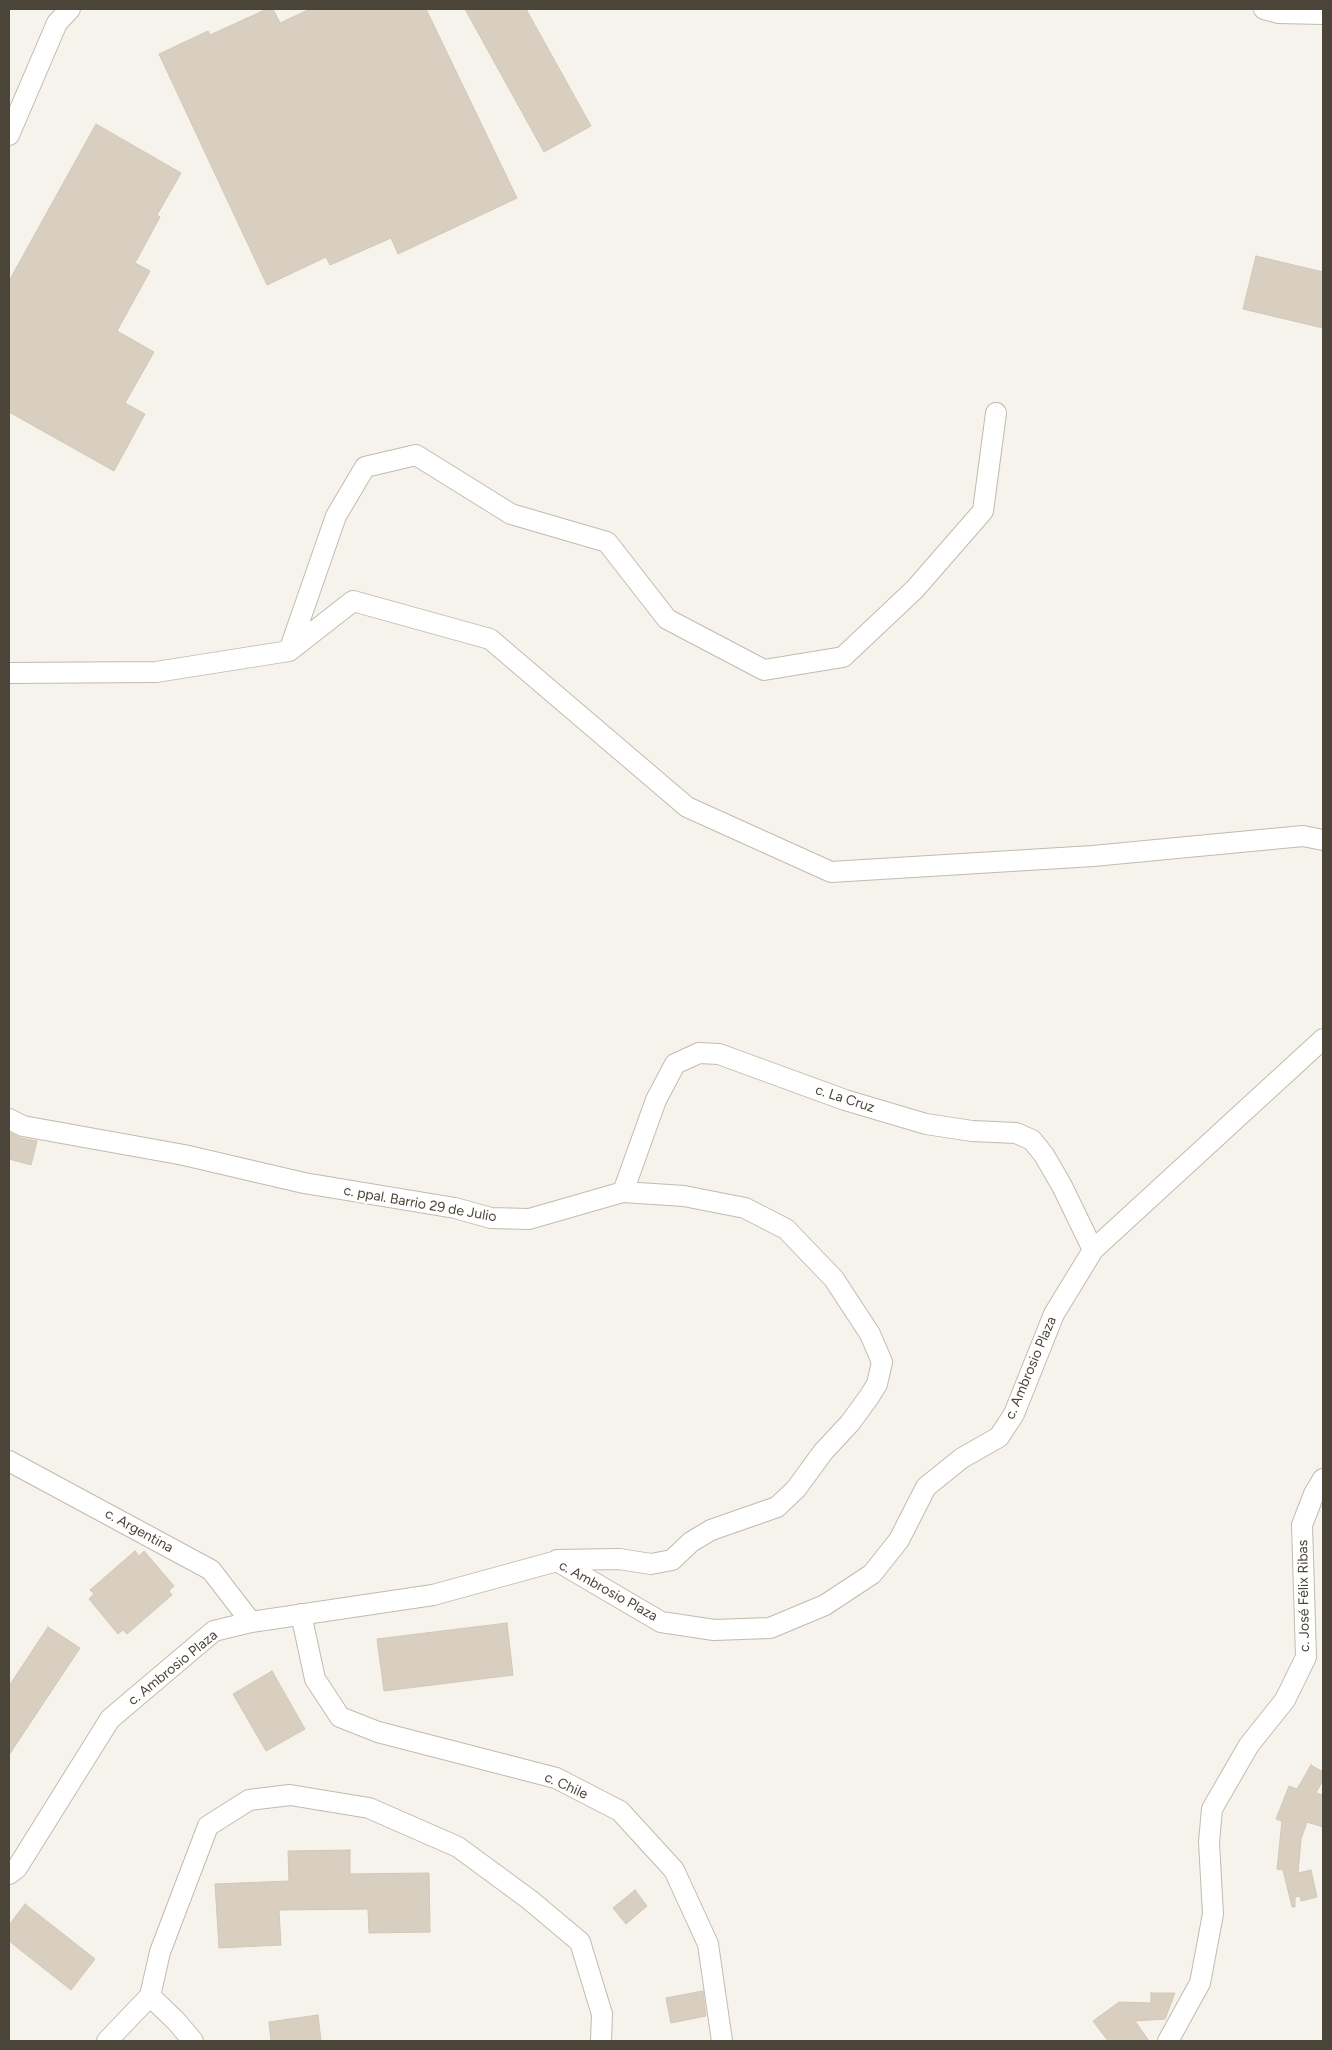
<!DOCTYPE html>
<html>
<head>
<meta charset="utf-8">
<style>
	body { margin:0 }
	#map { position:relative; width:1332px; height:2050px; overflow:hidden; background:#f6f3ec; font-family:Figtree,sans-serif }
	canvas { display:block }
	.frame { position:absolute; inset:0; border:10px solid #4b4439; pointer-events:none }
</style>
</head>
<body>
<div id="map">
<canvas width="1332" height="2050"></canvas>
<div class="frame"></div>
</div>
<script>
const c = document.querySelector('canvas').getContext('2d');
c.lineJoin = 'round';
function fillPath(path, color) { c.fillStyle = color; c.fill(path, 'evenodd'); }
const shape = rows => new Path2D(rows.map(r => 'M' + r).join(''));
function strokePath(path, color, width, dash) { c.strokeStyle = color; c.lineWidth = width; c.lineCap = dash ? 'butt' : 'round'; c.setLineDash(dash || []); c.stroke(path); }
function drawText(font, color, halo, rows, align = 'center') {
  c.font = font + ' Figtree,sans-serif'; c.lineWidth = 4.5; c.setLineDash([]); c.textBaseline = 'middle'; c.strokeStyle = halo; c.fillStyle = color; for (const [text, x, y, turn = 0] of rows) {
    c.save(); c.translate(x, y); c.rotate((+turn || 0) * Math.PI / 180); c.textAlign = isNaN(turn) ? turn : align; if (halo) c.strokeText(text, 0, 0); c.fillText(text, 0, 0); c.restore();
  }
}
const building = shape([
	[267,9,273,9,280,23,310,9,426,9,517,198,398,254,391,238,330,265,326,257,267,285,159,54,208,31,210,35,267,9],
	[465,9,526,9,591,126,544,152,465,9],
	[96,124,181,173,157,215,160,217,135,263,150,271,117,331,154,352,125,403,145,414,114,471,9,412,9,281,96,124],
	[1256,256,1323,272,1323,328,1243,309,1256,256],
	[9,1132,21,1138,37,1141,31,1165,9,1159,9,1132],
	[135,1551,139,1556,144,1551,174,1586,169,1591,172,1595,127,1634,123,1630,118,1634,89,1599,94,1594,90,1590,135,1551],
	[507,1623,513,1675,384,1691,377,1639,507,1623],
	[48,1627,80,1648,9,1755,9,1686,48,1627],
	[272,1671,305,1729,266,1751,233,1694,272,1671],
	[1311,1765,1323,1772,1323,1780,1316,1793,1323,1795,1323,1827,1307,1822,1301,1839,1298,1873,1311,1870,1317,1897,1301,1901,1300,1896,1295,1897,1295,1907,1292,1907,1283,1870,1277,1869,1282,1821,1276,1819,1289,1786,1297,1789,1311,1765],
	[350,1850,350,1874,429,1873,430,1932,369,1933,368,1909,279,1910,281,1945,219,1948,215,1884,289,1881,288,1851,350,1850],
	[635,1890,647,1906,626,1924,613,1908,635,1890],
	[25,1904,95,1959,71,1990,9,1941,9,1925,25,1904],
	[703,1991,706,2016,671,2023,666,1998,703,1991],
	[1151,1993,1175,1993,1165,2019,1135,2021,1149,2041,1108,2041,1093,2021,1119,2002,1151,2003,1151,1993],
	[318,2015,321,2041,271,2041,269,2022,318,2015]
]);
const street = shape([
	[1264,9,1279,13,1323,14],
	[9,135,57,23,70,9],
	[289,651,336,516,365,467,416,455,511,514,607,542,667,619,764,670,843,657,915,589,983,511,996,413],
	[9,673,156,672,289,651,353,601,490,639,687,807,831,872,1093,856,1303,836,1323,840],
	[9,1119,23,1126,184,1155,304,1183,455,1208,491,1218,529,1219,623,1192,684,1196,745,1208,786,1229,834,1279,870,1334,882,1362,877,1384,869,1397,850,1423,823,1452,796,1489,777,1507,711,1530,691,1542,672,1560,651,1564,619,1559,557,1560],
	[623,1192,656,1100,675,1064,699,1053,719,1054,845,1100,926,1124,972,1131,1016,1133,1032,1140,1044,1155,1062,1186,1093,1250],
	[9,1461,211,1570,251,1622],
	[301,1614,315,1679,340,1717,378,1732,556,1778,620,1811,674,1870,708,1944,722,2041],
	[9,1874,17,1868,110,1719,214,1631,251,1622,433,1595,557,1561,661,1622,714,1630,770,1628,825,1605,872,1574,899,1540,926,1487,962,1458,999,1437,1014,1414,1054,1314,1093,1250,1323,1039],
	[150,1996,176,2021,193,2041],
	[107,2041,150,1996,160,1952,208,1826,249,1800,290,1795,369,1808,458,1847,530,1900,580,1942,602,2014,601,2041],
	[1168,2041,1200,1983,1213,1914,1209,1842,1212,1809,1249,1745,1285,1700,1306,1657,1302,1525,1314,1494,1323,1479]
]);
const streetNames = [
	["c. La Cruz",845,1099,18],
	["c. ppal. Barrio 29 de Julio",420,1204,10],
	["c. Ambrosio Plaza",1031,1368,-67],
	["c. Argentina",139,1531,29],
	["c. Ambrosio Plaza",608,1591,29],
	["c. José Félix Ribas",1304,1596,-91],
	["c. Ambrosio Plaza",173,1668,-39],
	["c. Chile",566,1786,24]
];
fillPath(building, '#d8cfc1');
strokePath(building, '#d3c7b4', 1);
strokePath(street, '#c2bbae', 22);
strokePath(street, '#fff', 20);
drawText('14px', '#4b4439', '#fff', streetNames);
</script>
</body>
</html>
